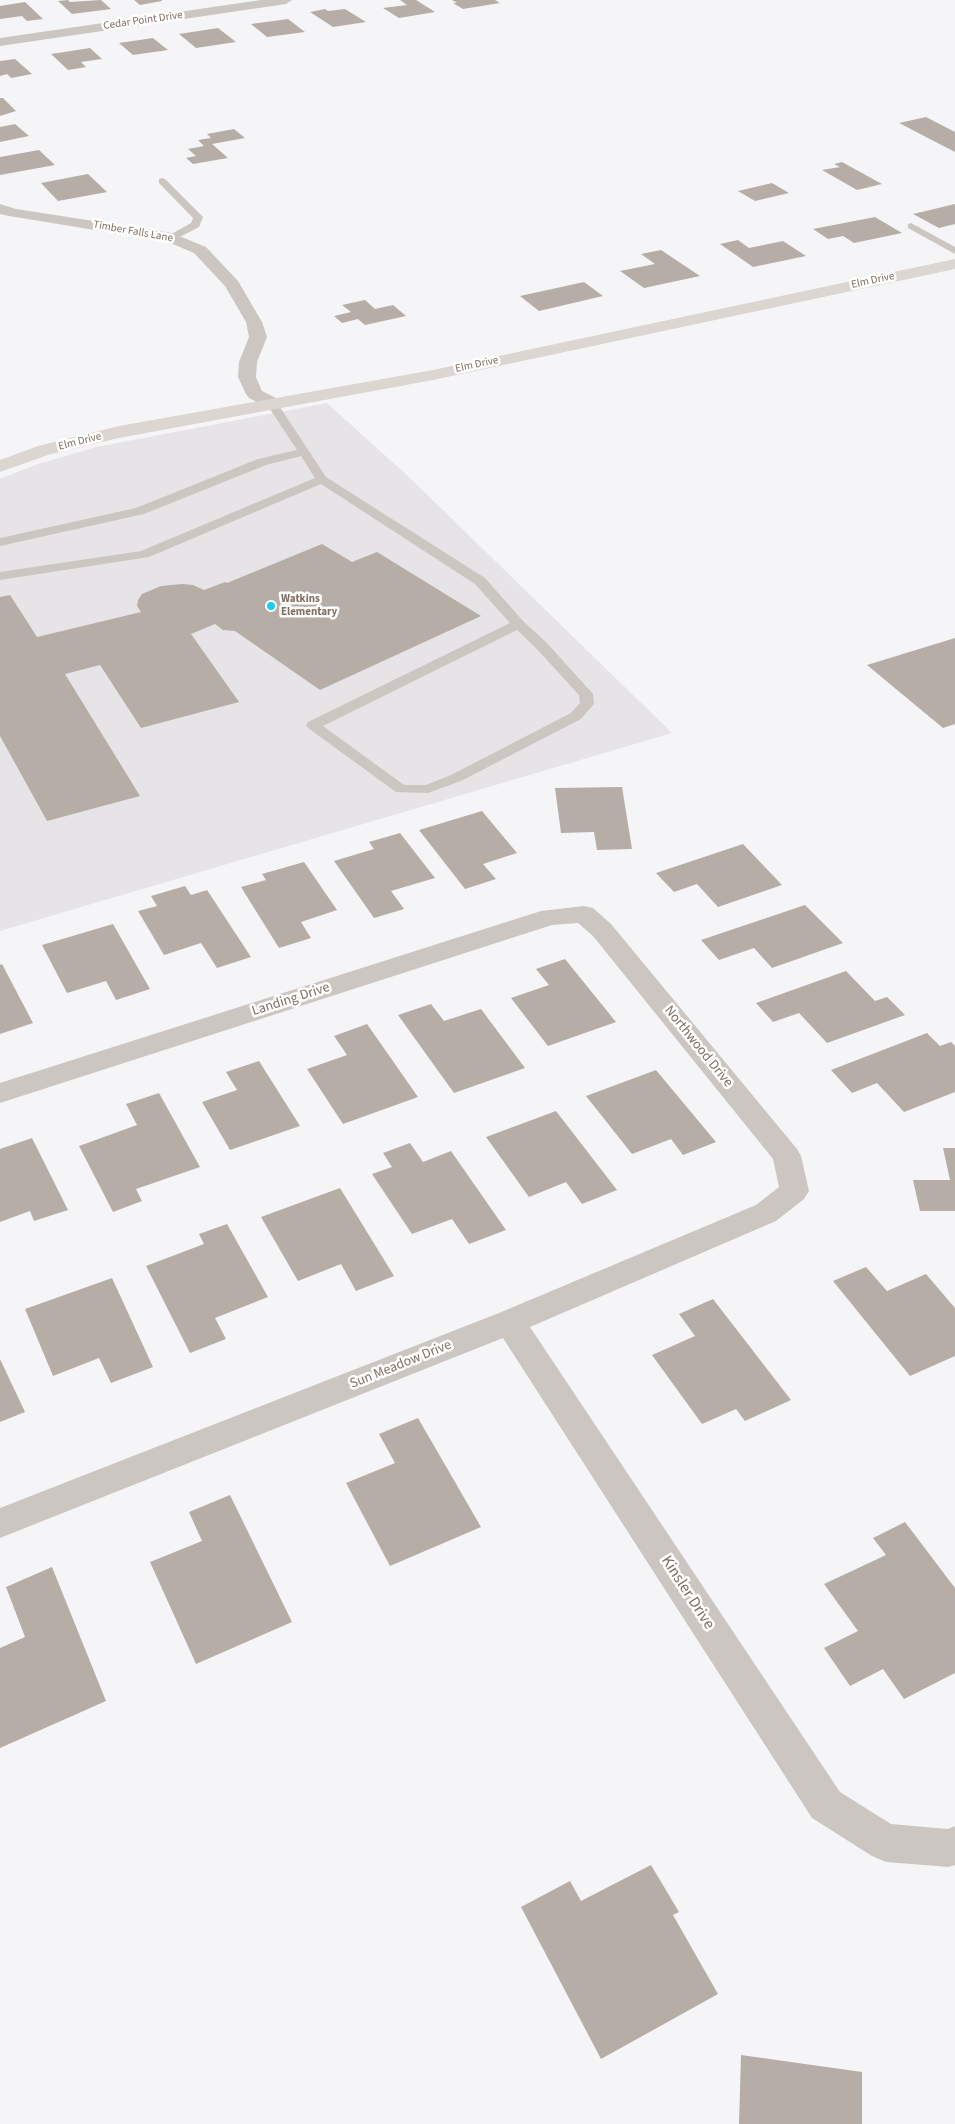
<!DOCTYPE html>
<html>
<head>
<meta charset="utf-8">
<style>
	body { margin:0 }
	canvas { display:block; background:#f5f5f8 }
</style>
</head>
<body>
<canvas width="955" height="2124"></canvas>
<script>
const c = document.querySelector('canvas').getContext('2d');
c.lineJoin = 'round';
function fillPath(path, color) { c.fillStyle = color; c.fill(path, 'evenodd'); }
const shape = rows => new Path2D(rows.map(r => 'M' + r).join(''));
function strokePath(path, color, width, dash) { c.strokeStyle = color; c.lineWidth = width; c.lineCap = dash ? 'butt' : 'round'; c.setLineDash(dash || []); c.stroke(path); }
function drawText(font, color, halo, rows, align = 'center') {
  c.font = font + ' "Source Sans 3",sans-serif'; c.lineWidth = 5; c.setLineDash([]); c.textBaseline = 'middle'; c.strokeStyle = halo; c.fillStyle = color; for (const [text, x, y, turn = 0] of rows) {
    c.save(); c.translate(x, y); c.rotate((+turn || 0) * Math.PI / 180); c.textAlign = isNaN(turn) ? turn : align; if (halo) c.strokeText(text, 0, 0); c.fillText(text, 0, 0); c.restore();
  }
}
const built = shape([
	[327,403,410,478,672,733,0,931,0,479,35,465,96,447]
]);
const building = shape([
	[68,0,70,2,101,0,111,9,72,14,58,1],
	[134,0,162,0,162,1,140,5],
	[400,0,416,0,435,12,399,18,383,8,407,5],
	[452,0,495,0,500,3,463,9,453,3,457,3],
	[25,2,43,19,27,21,22,16,0,19,0,6],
	[325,9,328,11,345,9,366,22,333,27,310,12],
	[288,19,305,32,267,37,251,24],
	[218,28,236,42,196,48,179,34],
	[153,38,168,50,133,55,119,43],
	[90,48,102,59,81,62,86,67,68,70,51,54],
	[15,59,32,74,11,78,7,74,0,76,0,61],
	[0,98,3,98,16,111,0,116],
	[926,117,955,132,955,152,899,123],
	[15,124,29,136,0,142,0,127],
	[234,129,245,138,212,144,228,158,193,164,186,158,196,156,188,149,204,146,198,140,211,138,207,134],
	[39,150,55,165,0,175,0,157],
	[842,162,882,184,857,190,822,170,840,167,834,164],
	[88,174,107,192,58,201,41,183],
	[772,183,789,193,755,201,738,191],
	[955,204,955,224,939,228,913,214],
	[875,217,902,233,854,243,843,236,828,239,813,229],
	[738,240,749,248,783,241,806,256,753,267,720,244],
	[661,250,700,276,644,288,620,271,655,264,641,254],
	[584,282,603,296,539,311,520,296],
	[365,300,375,309,393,305,406,316,365,325,358,319,342,323,334,316,351,312,342,305],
	[322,544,352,562,377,552,481,616,320,690,235,631,223,630,215,624,191,634,239,702,141,728,100,665,65,674,140,796,47,821,0,736,0,597,10,595,37,637,141,612,137,606,138,600,142,594,161,586,182,584,193,585,204,590,225,582,227,583],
	[955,638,955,724,943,728,867,665],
	[622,787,632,849,597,850,594,832,561,833,555,788],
	[482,811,517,853,483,864,496,879,465,889,419,830],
	[400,833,435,878,391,891,404,909,374,918,334,861,374,849,369,842],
	[743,844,782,885,718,907,697,884,674,892,656,873],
	[304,862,337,910,301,922,311,938,279,948,241,887,266,880,262,874],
	[185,886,191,895,207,890,251,957,217,968,201,943,164,955,138,911,157,906,151,896],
	[805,905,843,943,772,968,754,948,719,960,701,940],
	[113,924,150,989,116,1000,106,981,67,993,42,945],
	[565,959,616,1022,548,1046,511,998,549,985,536,969],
	[2,964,33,1023,0,1034,0,965],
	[846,971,875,1001,887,997,905,1015,827,1043,799,1013,773,1022,756,1003],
	[431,1004,444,1021,481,1009,525,1068,454,1093,398,1015],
	[367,1024,418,1097,343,1124,307,1069,347,1055,334,1036],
	[927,1033,940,1046,951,1042,955,1046,955,1092,904,1112,877,1083,852,1093,831,1070],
	[259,1061,300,1126,230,1150,202,1102,237,1090,226,1072],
	[656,1070,716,1142,683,1155,671,1139,632,1154,586,1096],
	[159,1093,200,1167,136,1189,142,1201,113,1212,79,1146,137,1125,126,1104],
	[556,1111,617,1190,582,1204,566,1182,529,1197,486,1137],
	[32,1138,68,1210,34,1221,30,1211,0,1222,0,1149],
	[410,1143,423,1162,451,1151,506,1230,469,1244,452,1219,412,1234,372,1174,392,1167,383,1153],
	[943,1148,955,1148,955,1211,920,1211,913,1180,950,1180],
	[340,1188,394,1276,356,1291,341,1264,298,1281,261,1217],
	[227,1224,268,1297,215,1318,226,1339,190,1353,146,1266,204,1244,199,1234],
	[866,1267,887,1291,926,1274,955,1308,955,1356,910,1376,833,1281],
	[112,1278,153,1367,111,1383,99,1358,53,1376,25,1309],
	[713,1299,791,1400,745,1421,736,1409,702,1424,652,1355,695,1336,679,1314],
	[0,1359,25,1412,0,1422],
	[418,1418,481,1527,390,1566,346,1483,395,1463,379,1434],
	[230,1495,292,1622,196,1664,150,1562,202,1541,189,1512],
	[905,1522,955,1588,955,1673,904,1699,883,1669,850,1686,824,1648,858,1631,824,1584,886,1555,873,1538],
	[52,1567,106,1701,0,1748,0,1648,25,1637,6,1587],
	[651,1865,679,1912,673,1915,718,1994,601,2059,521,1907,570,1881,581,1901],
	[741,2055,862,2072,862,2124,739,2124]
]);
const lane = shape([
	[162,178,165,179,203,217,199,227,172,241,167,238,168,236,191,223,193,218,159,183,159,179,162,178],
	[911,223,955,247,955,254,908,228,908,224,911,223],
	[272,400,276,401,326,477,485,578,523,621,545,641,593,694,594,704,581,719,461,781,428,793,396,792,308,728,306,725,308,722,510,623,475,584,321,484,149,557,0,580,0,572,141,551,315,478,301,456,266,465,144,514,0,546,0,538,136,508,258,459,297,450,266,403,272,400],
	[517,630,535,647,579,695,580,703,571,713,451,775,426,785,404,785,323,726,517,630]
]);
const street = shape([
	[261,0,292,0,286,4,0,46,0,38,261,0],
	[0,204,16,209,172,233,206,247,238,281,262,322,267,337,257,362,256,377,262,391,278,399,281,403,278,407,272,408,266,407,249,398,246,394,238,377,239,362,249,337,246,322,225,286,194,253,168,242,9,216,0,214,0,204],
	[584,906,593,908,611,924,797,1149,801,1156,809,1191,804,1199,776,1221,530,1327,840,1792,891,1824,948,1829,955,1826,955,1865,949,1867,886,1862,872,1856,812,1818,503,1338,0,1538,0,1508,499,1313,756,1205,779,1187,773,1159,593,936,578,923,552,925,0,1103,0,1083,541,911,584,906]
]);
const secondary = shape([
	[955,259,955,269,433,380,119,438,51,454,0,472,0,460,38,446,119,426,433,370,955,259]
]);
const markers = [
	[271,606,5,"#1ec9ee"]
];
const farStreetnames = [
	["Cedar Point Drive",143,21,-8],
	["Timber Falls Lane",133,232,10],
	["Elm Drive",873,281,-12],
	["Elm Drive",477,365,-12],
	["Elm Drive",80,442,-14]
];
const farPoinames = [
	["Watkins",281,600],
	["Elementary",281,613]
];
const streetNames = [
	["Landing Drive",291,1000,-18],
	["Northwood Drive",698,1047,51],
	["Sun Meadow Drive",401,1365,-22]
];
const nearStreetnames = [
	["Kinsler Drive",687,1593,57]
];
fillPath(built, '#e6e4e6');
fillPath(building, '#b7ada7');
fillPath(lane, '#cbc6c2');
fillPath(street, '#cbc6c2');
fillPath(secondary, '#dcd6d2');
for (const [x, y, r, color] of markers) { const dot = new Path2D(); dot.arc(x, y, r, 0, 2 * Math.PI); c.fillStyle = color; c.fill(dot); strokePath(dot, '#fff', 2); }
drawText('11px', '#826e61', '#fff', farStreetnames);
drawText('bold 11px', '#826e61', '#fff', farPoinames, 'left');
drawText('14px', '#826e61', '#fff', streetNames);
drawText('16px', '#826e61', '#fff', nearStreetnames);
</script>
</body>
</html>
